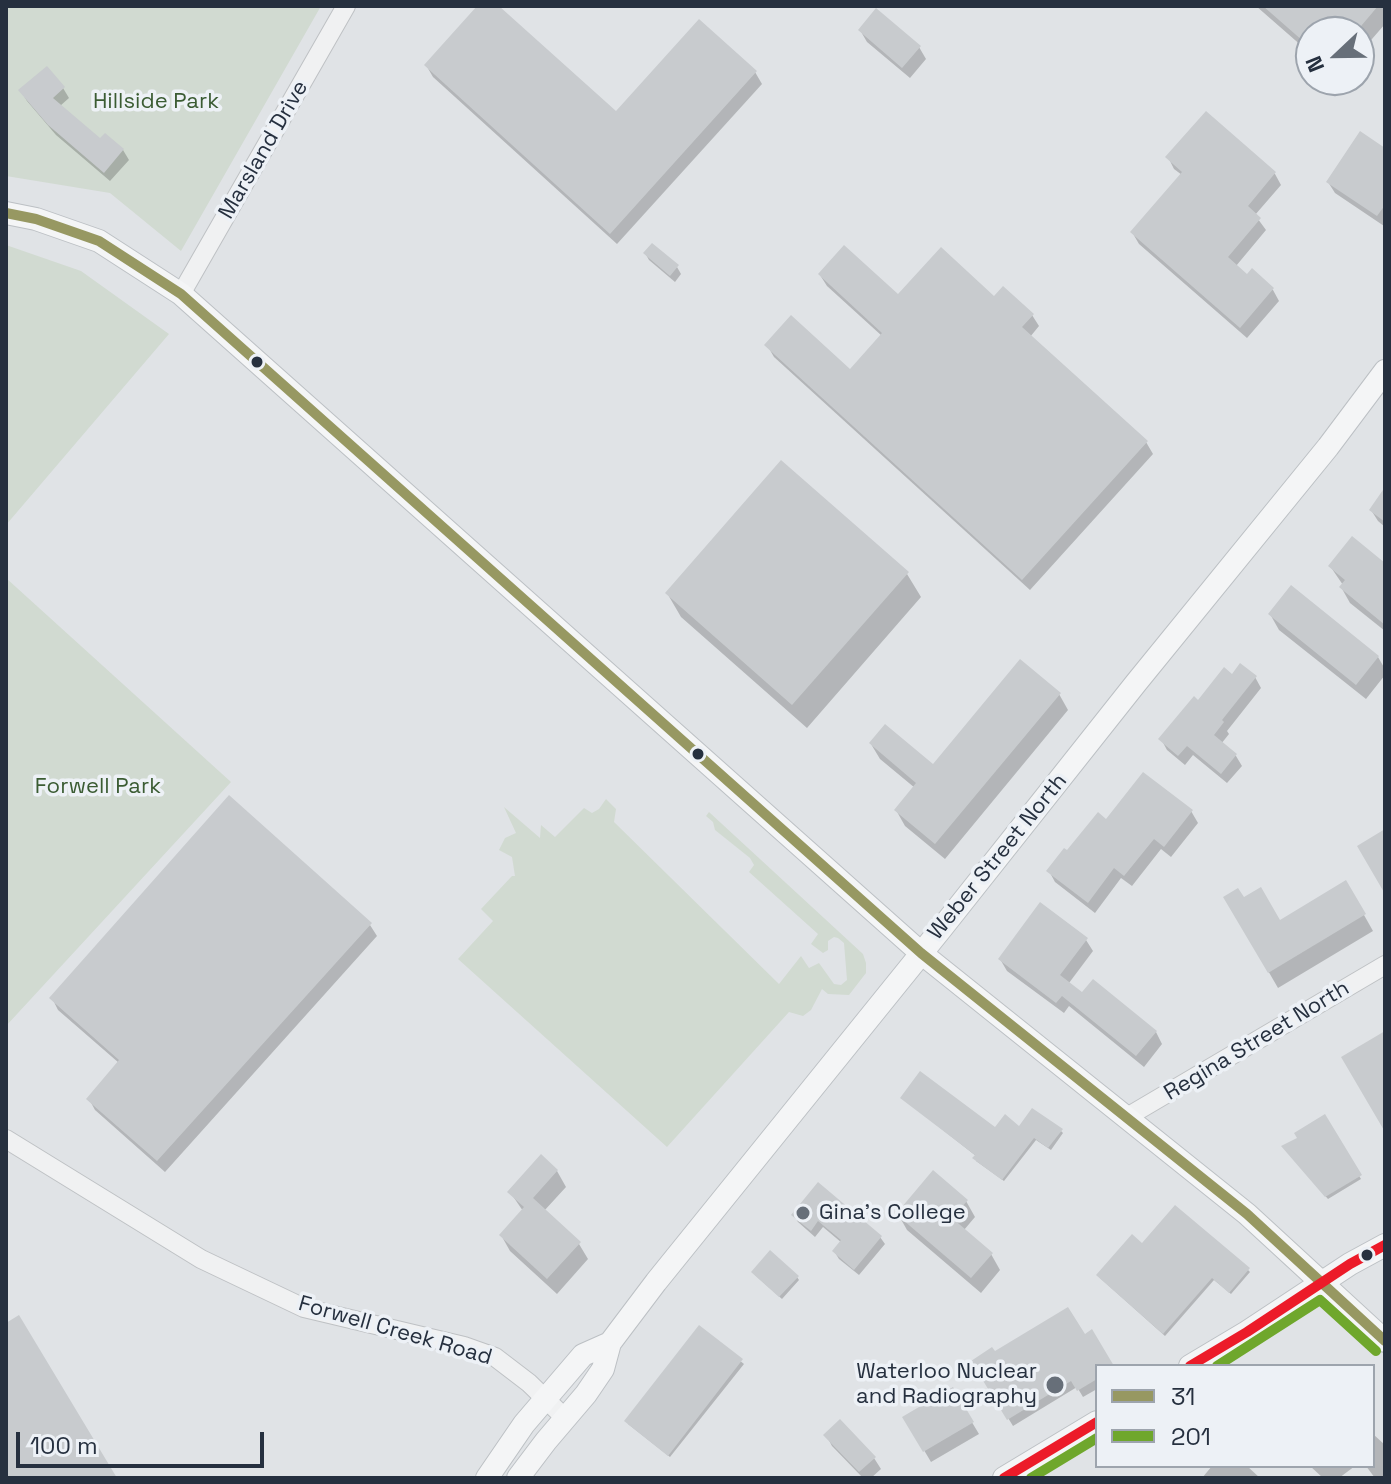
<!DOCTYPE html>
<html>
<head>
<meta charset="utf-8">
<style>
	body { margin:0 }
	#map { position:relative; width:1391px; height:1484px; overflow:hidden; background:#e0e3e6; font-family:"Space Grotesk",sans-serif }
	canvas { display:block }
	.frame { position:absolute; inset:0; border:8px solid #26303f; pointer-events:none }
	.legend { position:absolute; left:1095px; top:1364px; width:280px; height:104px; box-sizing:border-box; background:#edf1f6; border:2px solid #9da4ad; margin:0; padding:10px 14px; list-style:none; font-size:24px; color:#26303f }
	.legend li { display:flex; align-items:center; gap:16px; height:40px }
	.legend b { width:40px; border:2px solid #9da4ad }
	.north { position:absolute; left:1295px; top:16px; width:80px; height:80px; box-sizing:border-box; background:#edf1f6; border:2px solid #9da4ad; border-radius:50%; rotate:248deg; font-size:22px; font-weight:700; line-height:32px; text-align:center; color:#26303f }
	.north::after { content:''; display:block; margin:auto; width:28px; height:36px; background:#676f79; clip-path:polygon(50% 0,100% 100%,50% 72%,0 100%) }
	.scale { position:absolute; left:16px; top:1432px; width:248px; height:36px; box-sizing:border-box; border:4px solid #26303f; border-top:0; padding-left:10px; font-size:24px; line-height:28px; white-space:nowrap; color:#26303f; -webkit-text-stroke:6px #edf1f6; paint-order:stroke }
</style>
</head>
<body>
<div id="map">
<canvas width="1391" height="1484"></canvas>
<div class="frame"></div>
<ul class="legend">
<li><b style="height:10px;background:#979862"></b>31</li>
<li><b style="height:10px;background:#6fa72c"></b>201</li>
</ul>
<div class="north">N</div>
<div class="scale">100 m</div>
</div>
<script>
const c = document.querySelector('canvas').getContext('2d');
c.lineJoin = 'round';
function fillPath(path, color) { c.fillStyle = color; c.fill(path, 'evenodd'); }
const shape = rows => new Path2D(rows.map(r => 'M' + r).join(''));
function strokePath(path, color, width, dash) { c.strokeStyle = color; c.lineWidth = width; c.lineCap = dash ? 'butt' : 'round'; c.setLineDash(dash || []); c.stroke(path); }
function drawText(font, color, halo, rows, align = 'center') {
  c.font = font + ' "Space Grotesk",sans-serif'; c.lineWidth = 7; c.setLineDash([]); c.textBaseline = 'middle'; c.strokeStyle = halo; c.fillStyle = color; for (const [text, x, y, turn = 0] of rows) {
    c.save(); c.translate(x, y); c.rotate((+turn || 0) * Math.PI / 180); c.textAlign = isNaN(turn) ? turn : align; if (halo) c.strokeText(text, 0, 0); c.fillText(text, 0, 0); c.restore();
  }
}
const green = shape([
	[6,6,321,6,181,251,110,193,6,176],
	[6,245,81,271,169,334,6,525],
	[6,578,231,782,6,1026],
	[606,799,616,809,614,822,779,984,801,956,809,968,819,963,834,984,841,985,847,980,844,943,838,938,834,937,828,941,828,950,823,953,811,944,818,934,749,872,754,865,750,858,715,830,713,822,706,816,709,812,863,954,866,963,866,973,849,995,828,994,822,989,811,1010,803,1016,789,1012,667,1147,458,959,493,921,481,909,512,876,515,876,512,857,499,850,505,838,516,833,504,807,540,838,541,825,555,837,584,808,592,813,599,809]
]);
const shadow = shape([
	[480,6,496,6,616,114,755,72,762,84,617,244,433,77,426,65],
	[1256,6,1385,6,1385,24,1359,54,1359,32,1311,32,1311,54],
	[860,30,919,47,926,59,910,78,867,42],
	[63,88,69,98,60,106,101,141,123,150,129,160,110,181,56,135,27,101,21,91],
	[1206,114,1275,174,1281,185,1255,215,1266,230,1236,266,1247,276,1252,271,1273,290,1279,301,1247,338,1139,244,1132,232,1182,175,1174,169,1168,157],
	[1385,150,1385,225,1384,226,1335,193,1328,182],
	[645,253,677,267,681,274,675,282,649,260],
	[820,275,898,297,995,299,1032,315,1039,326,1030,337,1146,442,1153,454,1030,590,774,357,767,345,850,372,882,336,827,286],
	[1385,491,1385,527,1378,521,1371,510],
	[1330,566,1385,566,1385,631,1350,603,1341,587,1343,585],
	[907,574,921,597,807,728,681,617,667,593],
	[1270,614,1378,657,1385,669,1385,675,1366,699,1279,630],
	[1255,677,1261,688,1227,731,1229,734,1221,744,1236,756,1242,766,1227,783,1193,755,1185,765,1167,750,1161,739,1198,703],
	[1059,694,1068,710,945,859,905,826,896,810,915,788,880,759,871,744,933,767],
	[1191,811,1198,823,1171,857,1161,849,1132,886,1121,878,1095,913,1055,882,1049,871,1068,853,1107,822],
	[1346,883,1373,931,1278,988,1226,898,1280,923],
	[370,925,377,936,165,1172,95,1110,89,1099,119,1063,58,1010,52,998],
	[1086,940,1093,951,1069,983,1083,995,1156,1032,1162,1044,1144,1067,1069,1006,1064,1013,1007,971,1000,959],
	[902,1098,995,1130,1061,1131,1063,1133,1051,1150,1036,1140,1004,1181,976,1161,976,1156],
	[1324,1117,1361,1179,1328,1199,1285,1149],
	[541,1157,557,1171,566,1187,544,1211,579,1244,588,1259,557,1294,510,1251,501,1235,523,1211,510,1192],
	[818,1185,880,1237,885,1244,859,1275,839,1259,834,1251,842,1243,823,1227,815,1237,798,1222,793,1215],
	[966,1201,975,1217,964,1230,991,1254,1000,1270,981,1293,907,1230,898,1214],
	[1142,1246,1248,1270,1250,1272,1231,1294,1214,1280,1165,1336,1100,1278],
	[755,1275,797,1277,799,1280,782,1299],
	[699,1328,744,1364,670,1457,628,1424],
	[1084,1337,1112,1366,1097,1366,1097,1389,1083,1397,1077,1387,1013,1426,974,1362,994,1354],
	[952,1389,979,1434,931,1462,905,1418],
	[1373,1434,1385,1445,1385,1478,1375,1478,1366,1466,1373,1466],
	[826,1435,874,1458,881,1469,871,1478,863,1478,832,1446],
	[1212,1466,1247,1466,1260,1478,1202,1478],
	[1310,1466,1355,1466,1339,1478,1323,1478]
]);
const building = shape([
	[477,6,499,6,616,111,699,19,757,71,610,234,424,65],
	[1263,6,1378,6,1356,32,1311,32,1311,48],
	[876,8,921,46,902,68,858,30],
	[47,66,65,87,53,98,100,138,105,133,124,149,104,173,48,125,18,90],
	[1206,111,1276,172,1248,206,1261,218,1228,257,1247,274,1252,268,1274,288,1240,328,1130,232,1182,172,1165,157],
	[1360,131,1385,148,1385,205,1377,216,1326,182],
	[652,243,679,265,670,276,643,253],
	[844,245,898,294,941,247,994,296,1003,286,1034,314,1022,327,1148,441,1022,580,764,345,791,315,850,369,882,333,818,274],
	[781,460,909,572,792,705,665,593],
	[1385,487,1385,522,1369,510],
	[1352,536,1385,563,1385,625,1339,587,1345,580,1328,566],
	[1291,585,1379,656,1356,685,1268,614],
	[1020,659,1061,693,935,844,894,810,916,783,869,743,885,724,933,764],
	[1240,663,1257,676,1222,720,1224,722,1214,735,1237,754,1221,774,1187,746,1178,756,1158,739,1194,696,1198,700,1224,667,1232,674],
	[1143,772,1193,810,1164,847,1154,839,1124,876,1114,868,1088,903,1046,871,1064,848,1067,850,1098,812,1106,819],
	[229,795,372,923,157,1161,86,1099,119,1060,49,998],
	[1385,829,1385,894,1357,846],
	[1346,880,1366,914,1268,973,1223,897,1238,888,1244,897,1261,887,1280,920],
	[1040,902,1088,938,1060,975,1082,992,1093,979,1157,1031,1136,1056,1062,996,1056,1003,998,959],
	[1385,1031,1385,1132,1341,1057],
	[920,1071,995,1127,1005,1114,1019,1126,1032,1108,1063,1129,1048,1148,1034,1138,1002,1180,972,1158,975,1155,900,1098],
	[1325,1114,1362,1175,1325,1197,1281,1146,1297,1138,1294,1133],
	[541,1154,558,1170,533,1198,581,1242,547,1279,499,1235,524,1207,507,1192],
	[933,1170,968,1200,952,1218,993,1253,971,1278,896,1214],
	[818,1182,882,1236,854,1270,832,1251,841,1240,818,1221,811,1231,791,1215],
	[1175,1205,1250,1268,1229,1293,1212,1278,1163,1334,1096,1275,1132,1234,1142,1243],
	[770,1250,799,1276,779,1297,751,1272],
	[1068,1307,1085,1334,1092,1329,1114,1366,1097,1366,1097,1379,1077,1391,1071,1381,1007,1420,971,1361,992,1347,995,1351],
	[19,1315,117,1478,6,1478,6,1323],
	[699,1325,743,1359,668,1456,624,1421],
	[953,1387,974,1422,923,1452,902,1417],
	[840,1419,876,1457,859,1472,823,1435]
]);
const minor = shape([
	[181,294,346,6],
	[1127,1117,1385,965],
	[6,1139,201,1259,304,1308,464,1346,495,1357,529,1383,565,1418]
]);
const major = shape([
	[6,213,36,219,99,241,181,294,921,953,1247,1214,1385,1341],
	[1190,1366,1247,1332,1350,1264,1385,1245],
	[487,1478,524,1424,583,1355,610,1343],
	[518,1478,546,1441,586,1394,603,1369,610,1343,656,1282,941,929,1136,683,1328,447,1385,371],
	[1004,1478,1097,1422]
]);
const bus1 = shape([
	[6,213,36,219,99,241,181,294,921,953,1247,1214,1385,1341]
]);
const bus2 = shape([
	[1217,1366,1320,1300,1376,1351],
	[1031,1478,1097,1438]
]);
const bus3 = shape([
	[1190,1366,1247,1332,1350,1264,1385,1245],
	[1004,1478,1097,1422]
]);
const markers = [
	[257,362,7,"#26303f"],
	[698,754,7,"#26303f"],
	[803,1213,8,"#676f79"],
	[1367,1255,7,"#26303f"],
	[1055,1385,10,"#676f79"]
];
const parkNames = [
	["Hillside Park",156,102],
	["Forwell Park",98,787]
];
const streetNames = [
	["Marsland Drive",264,150,-60],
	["Weber Street North",998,857,-51],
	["Regina Street North",1257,1041,-31],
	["Forwell Creek Road",395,1331,16]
];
const poiNames = [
	["Gina's College",819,1213],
	["Waterloo Nuclear",1037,1372,"right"],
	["and Radiography",1037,1397,"right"]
];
fillPath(green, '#d1dad1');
fillPath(shadow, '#0003');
fillPath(building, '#c8cbce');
strokePath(minor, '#bec1c4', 20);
strokePath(major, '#bcc0c4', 24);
strokePath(minor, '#f0f1f2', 18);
strokePath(major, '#f4f5f6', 22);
strokePath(bus1, '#979862', 10);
strokePath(bus2, '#6fa72c', 10);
strokePath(bus3, '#ec1b29', 10);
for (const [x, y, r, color] of markers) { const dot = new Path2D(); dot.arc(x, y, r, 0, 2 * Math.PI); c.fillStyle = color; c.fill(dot); strokePath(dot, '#edf1f6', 3); }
drawText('22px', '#3b5c33', '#edf1f6', parkNames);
drawText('22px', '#26303f', '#edf1f6', streetNames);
drawText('22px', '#26303f', '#edf1f6', poiNames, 'left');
</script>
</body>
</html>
